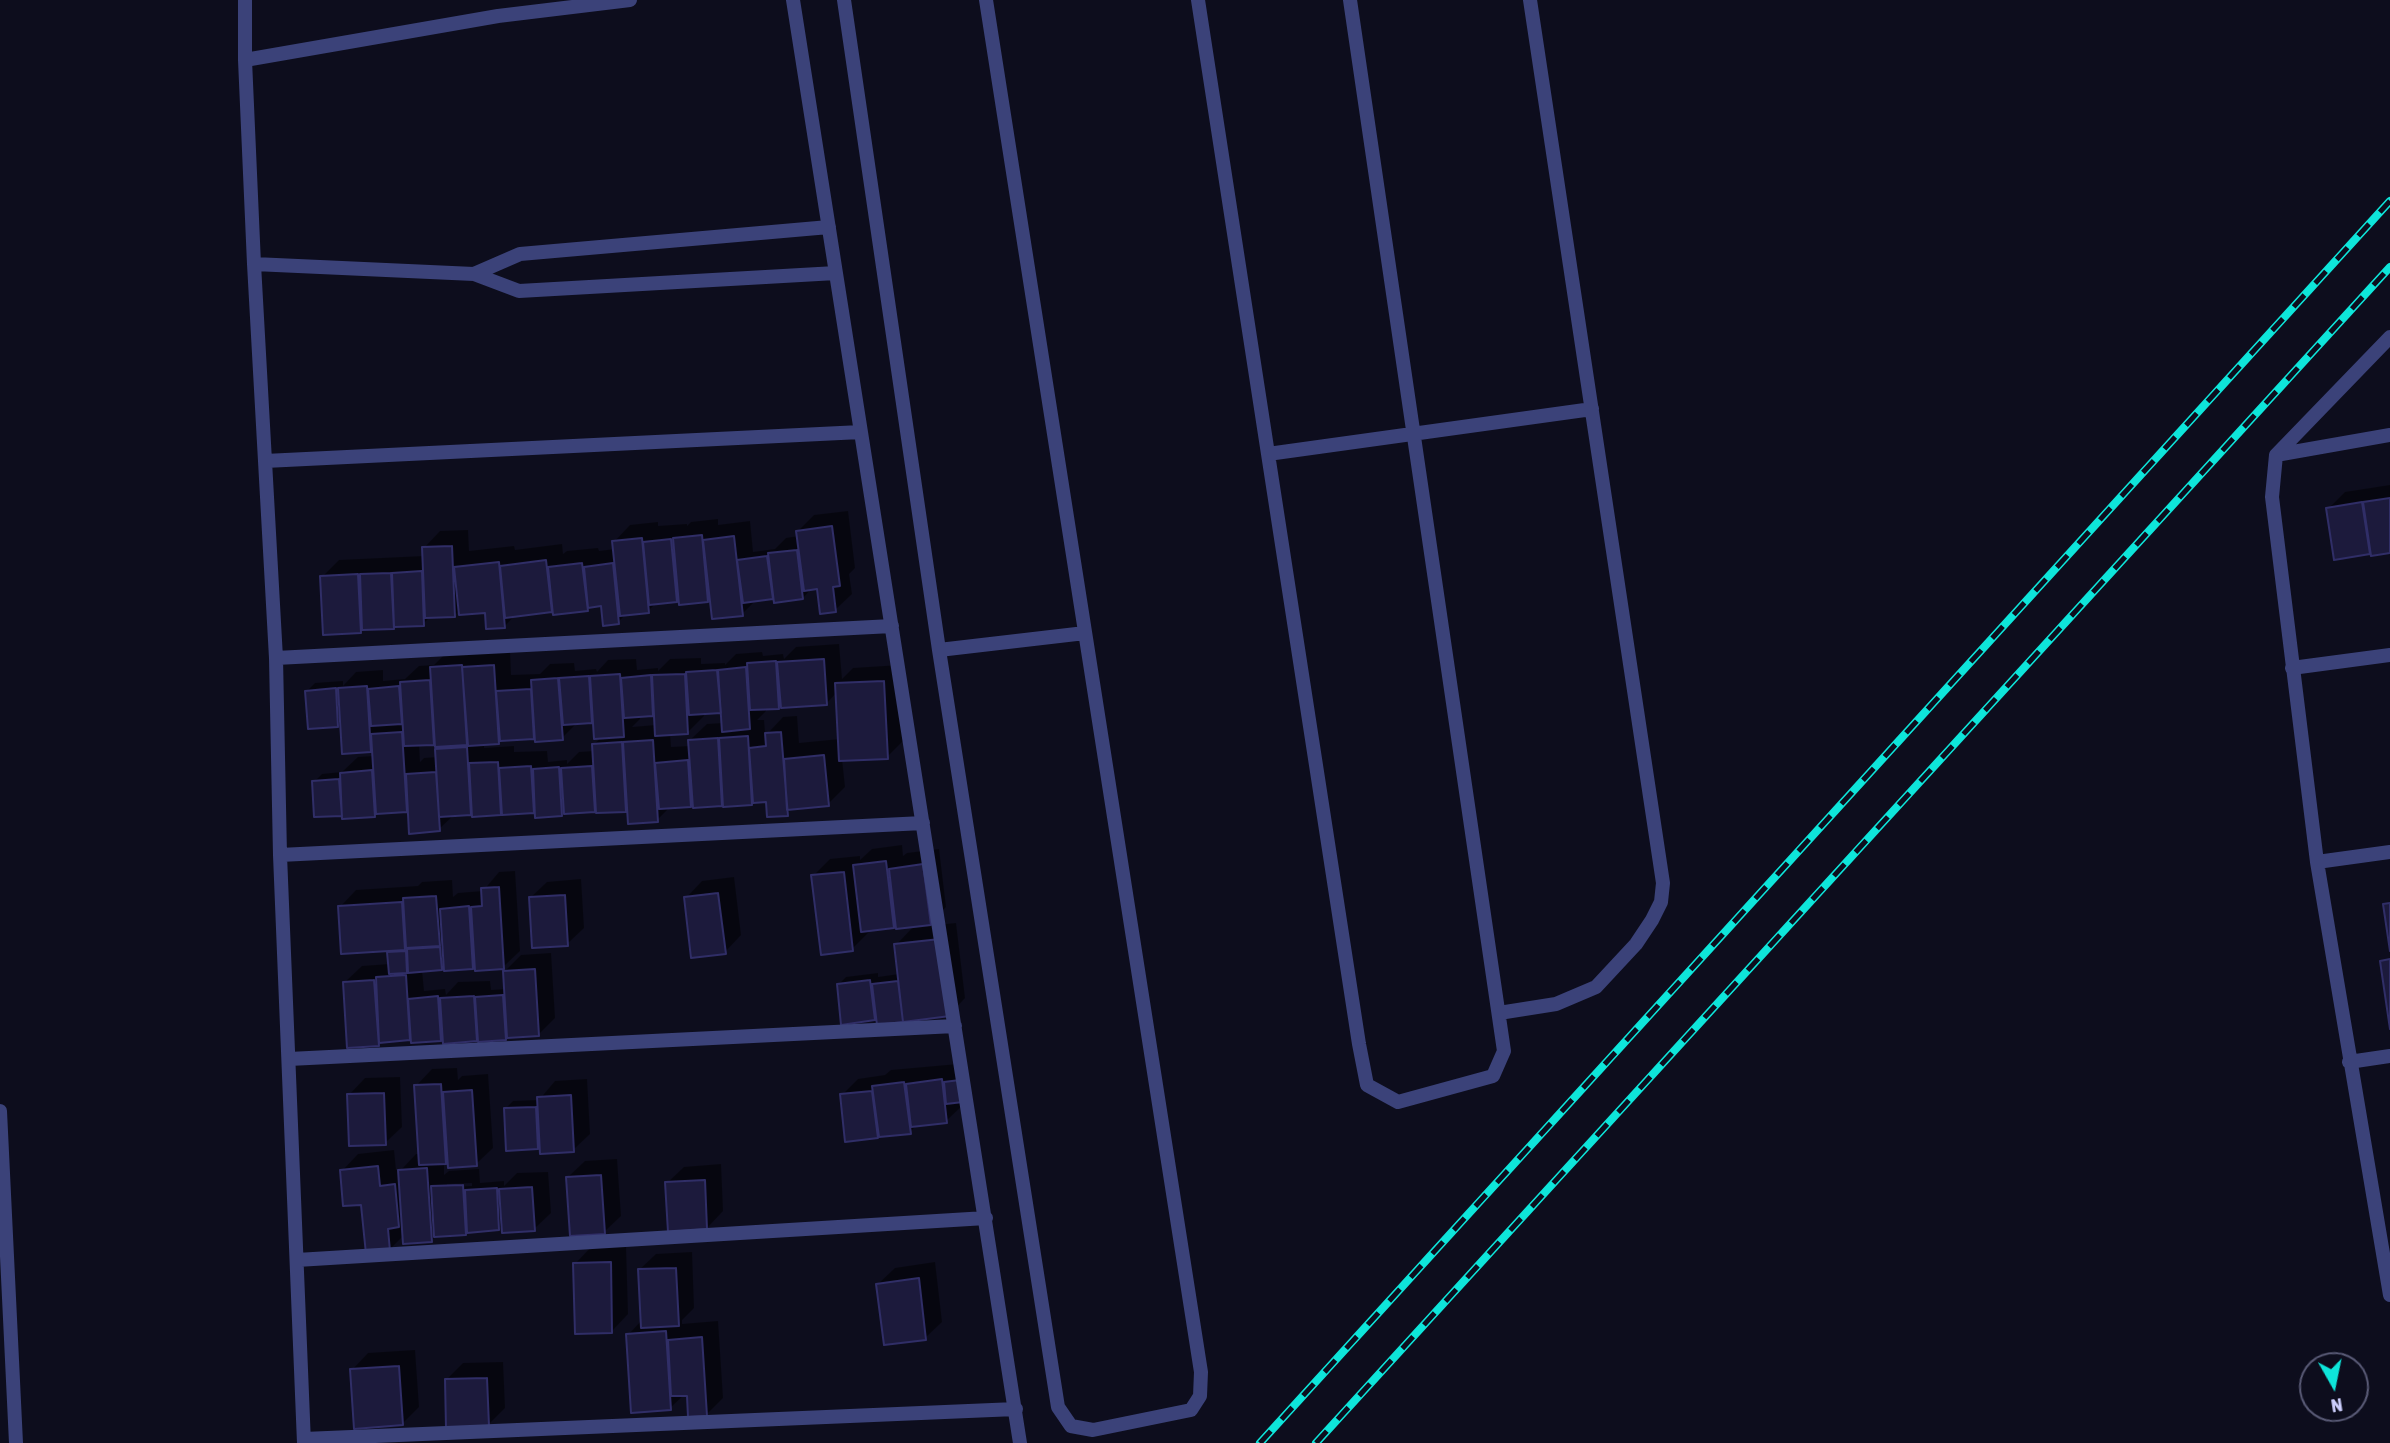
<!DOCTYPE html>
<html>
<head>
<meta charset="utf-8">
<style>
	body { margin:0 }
	#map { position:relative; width:2390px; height:1443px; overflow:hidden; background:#0d0d1d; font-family:"Asap Condensed",sans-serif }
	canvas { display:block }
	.north { position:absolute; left:2299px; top:1352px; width:70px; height:70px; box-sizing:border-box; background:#0d0d1d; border:2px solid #595a76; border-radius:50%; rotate:171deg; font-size:19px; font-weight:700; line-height:28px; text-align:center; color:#cccefc }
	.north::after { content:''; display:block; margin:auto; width:24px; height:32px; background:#0ee5da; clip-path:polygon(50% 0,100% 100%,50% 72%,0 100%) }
</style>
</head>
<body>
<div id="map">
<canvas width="2390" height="1443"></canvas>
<div class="north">N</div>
</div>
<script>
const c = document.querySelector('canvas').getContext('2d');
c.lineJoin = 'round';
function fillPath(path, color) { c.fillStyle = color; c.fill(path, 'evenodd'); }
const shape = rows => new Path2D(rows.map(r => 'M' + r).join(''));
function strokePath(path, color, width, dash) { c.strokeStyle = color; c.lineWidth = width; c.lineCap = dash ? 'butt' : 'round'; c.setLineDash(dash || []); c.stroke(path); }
const shadow = shape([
	[2390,485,2390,551,2335,558,2328,509,2345,492],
	[848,511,855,568,849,574,852,594,835,610,818,588,812,588,803,598,775,594,772,597,757,599,742,614,711,597,708,601,680,596,676,600,657,602,648,611,627,613,618,622,603,605,590,606,587,609,555,610,516,614,505,626,486,611,460,610,455,615,431,616,423,624,325,633,322,577,339,560,424,556,424,548,440,531,468,530,469,551,514,546,515,550,562,544,563,554,567,551,598,548,599,551,615,549,614,542,630,525,658,522,658,526,687,524,687,526,691,522,718,519,718,525,750,521,753,552,775,549,786,538,799,536,798,531,814,515],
	[839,644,842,679,853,668,900,665,903,741,887,757,842,759,845,787,828,804,793,807,787,814,768,800,752,804,694,806,694,801,690,805,671,806,657,820,629,806,625,810,564,812,562,814,537,808,533,811,454,815,439,829,410,807,406,810,377,812,374,815,341,814,314,782,322,774,342,772,358,757,374,756,374,750,344,752,342,721,338,726,307,691,315,683,343,681,343,686,356,672,383,670,383,681,405,679,419,666,434,665,448,651,510,650,511,675,540,674,550,664,574,663,575,671,596,669,597,672,608,660,636,659,637,670,658,668,658,671,670,659,701,658,701,664,725,663,725,665,736,654,762,652,763,656,783,654,784,659,796,647],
	[837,692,840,739,799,743,797,716,783,717,769,732,765,732,764,720,757,720,766,711,766,708,778,707,782,703,826,704],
	[722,711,723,723,707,724,690,740,690,746,671,747,670,733,688,732,704,716,704,712],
	[655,712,656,725,632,727,640,719,640,715,653,715],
	[594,718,602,737,594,744,594,751,579,752,567,764,567,760,548,762,547,751,514,752,514,746,484,748,484,744,498,743,502,739,562,738,578,722,591,721],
	[436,743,441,745,437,750,437,757,424,758,420,762,419,744],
	[902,845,903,856,907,853,939,849,946,907,927,926,956,923,965,998,949,1015,878,1023,878,1018,843,1023,838,985,846,977,878,973,878,977,899,974,896,945,915,925,897,922,893,926,868,929,869,932,852,949,813,876,830,859,860,856,860,860,872,849],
	[515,871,520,951,503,967,476,963,473,967,445,965,442,968,422,970,424,991,445,989,446,995,458,982,490,981,491,990,506,989,505,971,521,955,551,953,555,1018,538,1035,506,1038,480,1036,476,1040,444,1035,440,1039,413,1035,409,1039,381,1041,378,1044,345,982,362,966,390,964,389,952,393,948,340,907,356,890,418,886,422,882,452,880,453,897,458,893,483,891,499,872],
	[734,877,741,935,725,952,686,898,702,881],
	[581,879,584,928,567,944,530,898,547,882],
	[958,1064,963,1105,946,1121,918,1124,910,1132,847,1140,842,1095,858,1079,885,1075,891,1070],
	[457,1068,458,1080,462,1076,488,1074,493,1148,476,1164,449,1158,444,1162,444,1175,449,1171,479,1169,480,1183,504,1181,504,1186,517,1173,548,1172,551,1213,534,1229,503,1225,499,1229,437,1235,431,1241,404,1235,389,1250,342,1171,358,1154,394,1150,396,1170,401,1170,416,1154,420,1154,416,1086,432,1069],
	[472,1183,472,1186,447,1187,447,1184],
	[400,1077,402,1127,385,1143,349,1095,365,1078],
	[587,1079,590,1134,573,1150,541,1144,538,1148,505,1109,513,1101,539,1100,555,1081],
	[617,1159,621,1216,604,1232,568,1177,585,1161],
	[721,1164,723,1211,707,1228,667,1183,684,1167],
	[626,1246,628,1314,612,1331,575,1264,591,1247],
	[692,1252,694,1308,682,1320,682,1324,718,1321,723,1398,706,1415,688,1394,685,1394,670,1408,628,1335,642,1320,639,1270,656,1254],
	[935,1262,942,1322,925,1338,878,1284,895,1268],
	[415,1350,419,1407,402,1424,352,1370,368,1353],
	[503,1362,505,1408,488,1425,446,1380,463,1363]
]);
const building = shape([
	[2390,498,2390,553,2371,556,2363,502,2390,498],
	[2362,502,2370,554,2334,560,2326,508,2362,502],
	[832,526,840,586,833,587,836,612,820,614,817,589,804,591,796,531,832,526],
	[702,535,708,602,679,605,673,538,702,535],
	[734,536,743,616,712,619,703,540,734,536],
	[642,538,649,613,620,616,612,541,642,538],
	[671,539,677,602,649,605,643,542,671,539],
	[452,546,455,617,425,618,422,547,452,546],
	[797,550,803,599,774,603,768,553,797,550],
	[767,556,773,599,743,603,737,560,767,556],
	[546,560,552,612,505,618,500,566,546,560],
	[499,562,505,628,486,629,485,613,459,615,454,567,499,562],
	[582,563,588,611,553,615,548,567,582,563],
	[613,563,619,624,603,626,601,606,588,608,584,567,613,563],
	[422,571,424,626,394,627,392,573,422,571],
	[391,573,394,629,362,630,360,574,391,573],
	[358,574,361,633,323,635,320,576,358,574],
	[824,659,827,705,781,708,777,662,824,659],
	[776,661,779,709,750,710,747,663,776,661],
	[462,665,467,745,435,747,430,667,462,665],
	[494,665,499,744,468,746,462,667,494,665],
	[746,667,750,729,722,732,718,670,746,667],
	[717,670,721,713,689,715,686,672,717,670],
	[620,674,624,737,594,739,590,676,620,674],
	[685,674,688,734,655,736,652,675,685,674],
	[651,675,653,716,624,718,621,678,651,675],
	[589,676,592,723,563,725,559,678,589,676],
	[558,678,563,740,535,742,531,680,558,678],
	[430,680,434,745,404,746,400,682,430,680],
	[884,681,888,759,839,761,835,683,884,681],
	[367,686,371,752,342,754,338,688,367,686],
	[399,686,402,724,371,726,368,689,399,686],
	[336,688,338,727,308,729,305,691,336,688],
	[531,689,534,739,500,741,496,691,531,689],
	[402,732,407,812,376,814,371,734,402,732],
	[781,732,788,816,767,817,766,802,753,803,749,748,766,746,765,733,781,732],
	[748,736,752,805,723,807,719,738,748,736],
	[718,738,722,806,693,808,688,740,718,738],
	[653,740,658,822,628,824,623,742,653,740],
	[622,742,626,812,596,813,592,744,622,742],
	[467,747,471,815,439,817,435,749,467,747],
	[824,755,829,806,787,810,784,759,824,755],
	[688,760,691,807,659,809,655,763,688,760],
	[498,762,501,815,472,817,469,763,498,762],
	[531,766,534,813,502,815,499,768,531,766],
	[592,766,595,812,564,814,561,768,592,766],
	[559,767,562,816,535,818,533,769,559,767],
	[372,770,375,817,342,819,340,773,372,770],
	[436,772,440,831,409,834,406,774,436,772],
	[339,779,342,816,314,817,312,781,339,779],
	[886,861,894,928,861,932,853,865,886,861],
	[923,864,931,925,896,929,889,869,923,864],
	[844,872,853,951,821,955,811,875,844,872],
	[499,887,504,969,475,971,471,907,482,906,481,888,499,887],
	[718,893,726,954,691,958,684,897,718,893],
	[565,895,568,946,532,948,529,897,565,895],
	[436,896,440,946,406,948,403,898,436,896],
	[402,902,405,950,341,954,338,906,402,902],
	[2390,903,2390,951,2383,904,2390,903],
	[469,906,473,969,444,971,440,909,469,906],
	[940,939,950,1016,903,1022,894,944,940,939],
	[440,947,442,970,408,973,407,949,440,947],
	[406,951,407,973,389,974,387,952,406,951],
	[2390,959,2390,1029,2380,961,2390,959],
	[535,969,539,1036,507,1038,503,971,535,969],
	[406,975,410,1040,379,1043,376,977,406,975],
	[374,980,379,1046,347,1048,343,982,374,980],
	[870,980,875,1020,841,1025,837,984,870,980],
	[898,981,903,1022,877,1025,872,984,898,981],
	[503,995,506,1040,478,1042,475,997,503,995],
	[438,996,441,1041,411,1043,408,999,438,996],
	[474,996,477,1041,443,1044,440,998,474,996],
	[942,1079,947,1123,911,1127,906,1084,942,1079],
	[960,1080,963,1102,946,1104,944,1082,960,1080],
	[904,1082,911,1134,879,1137,872,1086,904,1082],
	[441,1084,446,1164,419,1165,414,1085,441,1084],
	[472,1090,477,1166,448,1168,443,1092,472,1090],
	[872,1091,878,1138,845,1142,840,1094,872,1091],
	[384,1093,386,1145,349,1146,347,1094,384,1093],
	[571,1095,574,1152,540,1154,537,1097,571,1095],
	[536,1107,538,1149,506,1151,504,1108,536,1107],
	[378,1166,380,1186,395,1184,399,1227,388,1229,390,1251,366,1254,361,1205,343,1206,340,1170,378,1166],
	[427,1168,432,1242,403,1244,398,1170,427,1168],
	[601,1175,605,1234,570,1236,566,1177,601,1175],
	[705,1180,707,1229,668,1232,665,1182,705,1180],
	[463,1185,466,1235,434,1237,431,1186,463,1185],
	[532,1187,535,1231,502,1233,499,1189,532,1187],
	[497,1188,499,1230,467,1233,465,1190,497,1188],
	[611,1262,612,1333,575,1334,573,1263,611,1262],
	[676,1268,679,1326,641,1328,638,1269,676,1268],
	[919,1278,926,1340,884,1345,876,1284,919,1278],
	[666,1331,671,1410,631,1413,626,1334,666,1331],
	[702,1337,707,1416,688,1417,687,1396,671,1396,668,1340,702,1337],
	[399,1366,403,1425,354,1429,350,1369,399,1366],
	[487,1378,489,1426,446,1428,445,1379,487,1378]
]);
const street = shape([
	[245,0,245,60,254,264,276,658,280,855,304,1443],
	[793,0,1020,1443],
	[844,0,939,650,1058,1407,1071,1426,1093,1430,1191,1410,1200,1396,1201,1372,986,0],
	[1198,0,1359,1044,1367,1085,1398,1102,1493,1076,1504,1051,1350,0],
	[245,60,498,16,630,0],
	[254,264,474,274,519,291,836,273],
	[474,274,520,254,829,227],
	[2390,337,2276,455,2272,497,2317,862,2390,1295],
	[1268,454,1592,409],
	[2276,455,2390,435],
	[265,461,861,432],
	[939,650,1085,633],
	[276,658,892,626],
	[2292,668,2390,655],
	[280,855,923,823],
	[2317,862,2390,852],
	[1499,1013,1556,1004,1596,987,1636,944,1652,920,1661,902,1663,883,1530,0],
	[289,1059,955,1026],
	[2349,1062,2390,1056],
	[0,1111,16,1443],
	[297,1260,986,1218],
	[304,1439,1016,1409]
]);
const rail = shape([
	[1260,1443,2390,201],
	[1316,1443,2390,267]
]);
fillPath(shadow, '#0007');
fillPath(building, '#1c1a3c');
strokePath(building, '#302e67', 2);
strokePath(street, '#3b4279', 14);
strokePath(rail, '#0ee5da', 8);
strokePath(rail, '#0d0d1d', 5, [16]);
</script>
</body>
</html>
